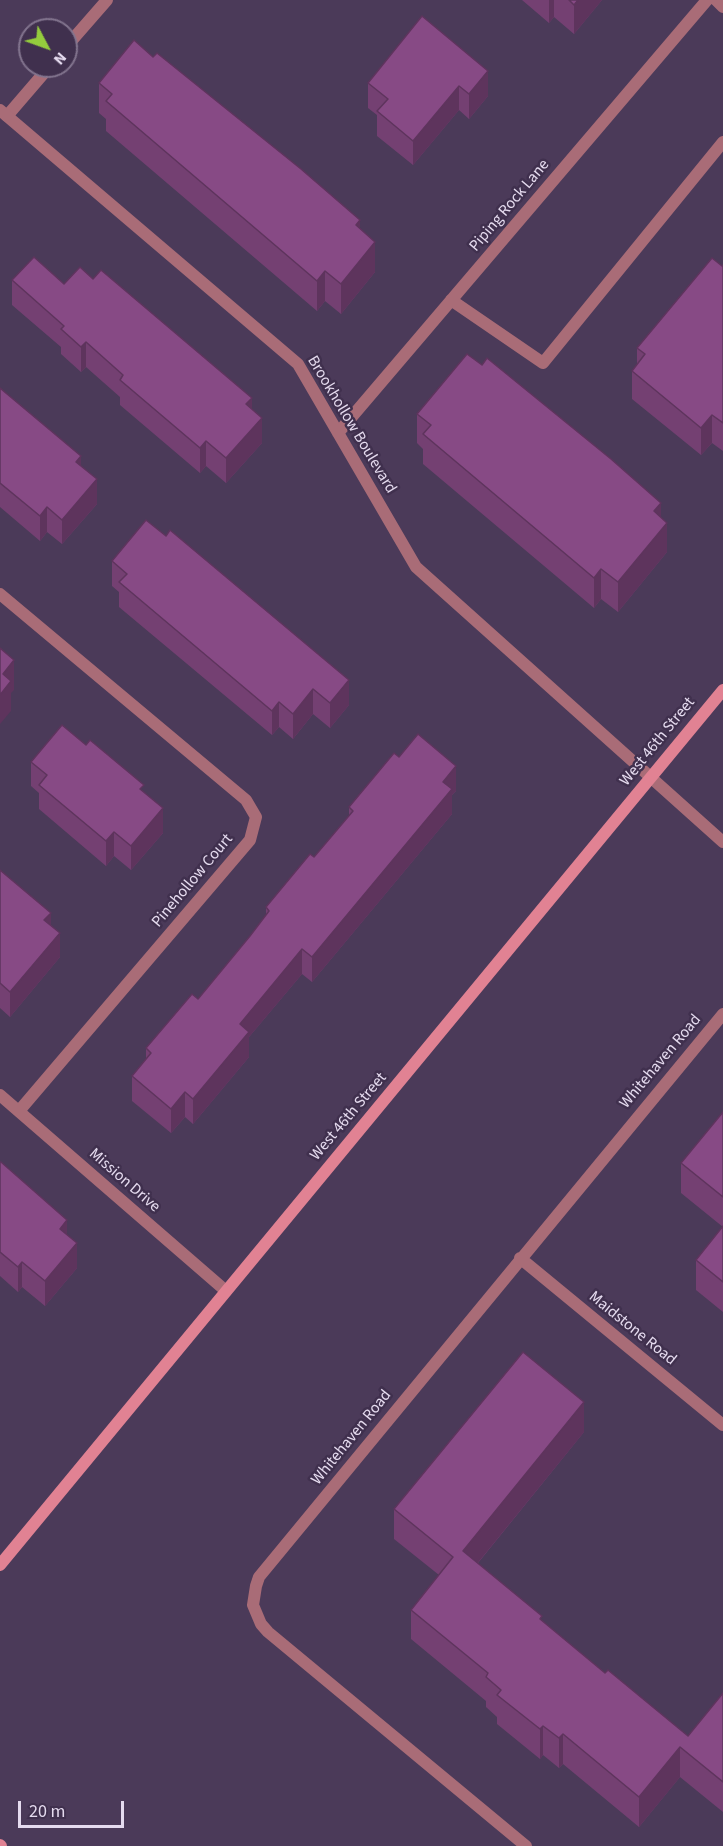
<!DOCTYPE html>
<html>
<head>
<meta charset="utf-8">
<style>
	body { margin:0 }
	#map { position:relative; width:723px; height:1846px; overflow:hidden; background:#4b3a59; font-family:"Source Sans 3",sans-serif }
	canvas { display:block }
	.north { position:absolute; left:18px; top:18px; width:60px; height:60px; box-sizing:border-box; background:#40304e; border:2px solid #82748e; border-radius:50%; rotate:131deg; font-size:16px; font-weight:700; line-height:24px; text-align:center; color:#e5dbef }
	.north::after { content:''; display:block; margin:auto; width:21px; height:27px; background:#94cc3d; clip-path:polygon(50% 0,100% 100%,50% 72%,0 100%) }
	.scale { position:absolute; left:18px; top:1801px; width:106px; height:27px; box-sizing:border-box; border:3px solid #e5dbef; border-top:0; padding-left:8px; font-size:18px; line-height:21px; white-space:nowrap; color:#e5dbef; -webkit-text-stroke:4px #40304e; paint-order:stroke }
</style>
</head>
<body>
<div id="map">
<canvas width="723" height="1846"></canvas>
<div class="north">N</div>
<div class="scale">20 m</div>
</div>
<script>
const c = document.querySelector('canvas').getContext('2d');
c.lineJoin = 'round';
const shape = rows => new Path2D(rows.map(r => 'M' + r).join(''));
function strokePath(path, color, width, dash) { c.strokeStyle = color; c.lineWidth = width; c.lineCap = dash ? 'butt' : 'round'; c.setLineDash(dash || []); c.stroke(path); }
function fillPath(path, color) { c.fillStyle = color; c.fill(path, 'evenodd'); }
function drawText(font, color, halo, rows, align = 'center') {
  c.font = font + ' "Source Sans 3",sans-serif'; c.lineWidth = 5; c.setLineDash([]); c.textBaseline = 'middle'; c.strokeStyle = halo; c.fillStyle = color; for (const [text, x, y, turn = 0] of rows) {
    c.save(); c.translate(x, y); c.rotate((+turn || 0) * Math.PI / 180); c.textAlign = isNaN(turn) ? turn : align; if (halo) c.strokeText(text, 0, 0); c.fillText(text, 0, 0); c.restore();
  }
}
const lane = shape([
	[66,47,107,0],
	[7,116,50,66]
]);
const street = shape([
	[716,0,723,7],
	[0,110,298,364,416,567,723,842],
	[451,300,543,363,723,142],
	[338,433,707,0],
	[0,594,246,800,256,817,250,840,19,1111],
	[0,1095,226,1291],
	[520,1258,723,1425],
	[526,1846,268,1632,261,1624,253,1605,256,1586,259,1577,723,1014]
]);
const secondary = shape([
	[0,1565,723,690],
	[0,1845,1,1846]
]);
const wall = shape([
	[522,0,602,0,574,34,554,17,549,23],
	[422,16,488,96,469,119,459,110,413,165,377,136,377,115,368,108,368,83],
	[99,83,360,229,375,272,341,314,325,301,317,311,106,131,106,119,99,113],
	[723,265,723,451,712,443,701,455,632,399,632,371,637,364,637,348],
	[93,279,252,409,262,443,226,483,206,466,200,473,120,405,120,397,86,367,81,372,61,354,61,347,12,305,12,280,64,284],
	[0,388,81,466,97,504,62,544,47,532,40,541,0,507],
	[417,414,661,517,667,552,618,612,601,599,594,608,423,464,423,449,417,443],
	[112,561,349,705,330,728,313,714,293,739,279,727,272,735,119,607,119,592,112,586],
	[399,757,456,791,452,795,452,814,312,982,302,974,249,1037,249,1057,193,1124,185,1117,171,1133,132,1101,132,1076,146,1059,146,1048,198,999,250,936,266,915,266,907,314,857,349,816,349,807],
	[31,762,144,792,163,833,131,870,114,856,106,866,39,809,39,793,31,786],
	[0,870,51,925,60,957,10,1017,0,1008],
	[723,1112,723,1312,696,1290,696,1260,723,1227,681,1193,681,1163],
	[0,1162,67,1235,77,1268,45,1306,22,1287,18,1292,0,1276],
	[584,1432,478,1563,542,1621,605,1673,688,1736,723,1693,723,1812,680,1777,639,1827,563,1764,559,1768,543,1755,540,1759,497,1724,497,1717,486,1707,486,1701,411,1639,411,1610,439,1575,394,1539,394,1509]
]);
const shadedWall = shape([
	[549,0,554,0,554,17,549,23],
	[578,0,602,0,574,34,574,5],
	[488,71,488,96,469,119,469,94],
	[459,86,459,110,413,165,413,141],
	[360,220,360,250,356,225],
	[375,242,375,272,341,314,341,284],
	[325,271,325,301,317,311,317,281],
	[86,342,86,367,81,372,81,347],
	[252,398,252,423,246,404],
	[712,415,712,443,701,455,701,428],
	[262,418,262,443,226,483,226,458],
	[206,441,206,466,200,473,200,448],
	[81,456,81,480,76,462],
	[97,479,97,504,62,544,62,520],
	[661,503,661,530,667,523,667,552,618,612,618,582,654,511],
	[47,507,47,532,40,541,40,516],
	[601,569,601,599,594,608,594,578],
	[14,660,14,690,11,693,11,711,0,724,0,695,3,674],
	[349,680,349,705,330,728,330,703],
	[313,689,313,714,293,739,293,714],
	[279,702,279,727,272,735,272,711],
	[456,766,456,791,452,795,452,814,312,982,312,957,443,782],
	[163,808,163,833,131,870,131,846],
	[114,832,114,856,106,866,106,841],
	[51,913,51,937,44,920],
	[60,933,60,957,10,1017,10,992],
	[302,949,302,974,249,1037,249,1057,193,1124,193,1099,240,1024],
	[185,1092,185,1117,171,1133,171,1109],
	[67,1220,67,1245,60,1229],
	[77,1243,77,1268,45,1306,45,1281],
	[22,1262,22,1287,18,1292,18,1267],
	[584,1402,584,1432,463,1581,463,1551],
	[543,1726,543,1755,540,1759,540,1729],
	[563,1734,563,1764,559,1768,559,1738],
	[680,1747,680,1777,639,1827,639,1797]
]);
const building = shape([
	[569,0,578,0,574,5,569,0],
	[422,16,488,71,469,94,459,86,413,141,377,111,388,99,368,83,422,16],
	[134,40,153,57,157,53,301,169,360,220,356,225,375,242,341,284,325,271,317,281,106,101,112,94,99,83,134,40],
	[34,257,64,284,80,267,93,279,101,270,252,398,246,404,262,418,226,458,206,441,200,448,120,380,123,375,86,342,81,347,61,329,64,326,12,280,34,257],
	[712,258,722,266,723,265,723,423,712,415,701,428,632,371,645,354,637,348,712,258],
	[467,354,482,365,487,358,611,459,661,503,654,511,667,523,618,582,601,569,594,578,423,434,431,425,417,414,467,354],
	[0,388,81,456,76,462,97,479,62,520,47,507,40,516,0,483,0,388],
	[146,520,166,536,170,530,349,680,330,703,313,689,293,714,279,702,272,711,119,582,127,574,112,561,146,520],
	[0,648,14,660,3,674,11,681,0,695,0,648],
	[62,725,86,745,90,740,144,785,140,789,163,808,131,846,114,832,106,841,39,785,47,775,31,762,62,725],
	[418,734,456,766,443,782,452,789,312,957,302,949,240,1024,249,1032,193,1099,185,1092,171,1109,132,1076,151,1053,146,1048,192,994,198,999,250,936,269,911,266,907,310,854,314,857,353,811,349,807,394,753,399,757,418,734],
	[0,870,51,913,44,920,60,933,10,992,0,983,0,870],
	[723,1112,723,1197,681,1163,723,1112],
	[0,1162,1,1162,67,1220,60,1229,77,1243,45,1281,22,1262,18,1267,0,1252,0,1162],
	[723,1226,723,1282,696,1260,723,1226],
	[523,1352,584,1402,463,1551,542,1616,540,1619,605,1673,608,1670,688,1736,723,1693,723,1782,680,1747,639,1797,563,1734,559,1738,543,1726,540,1729,497,1695,501,1690,486,1677,488,1673,411,1610,453,1557,394,1509,523,1352]
]);
const streetNames = [
	["Piping Rock Lane",510,206,-50],
	["Brookhollow Boulevard",351,425,59],
	["West 46th Street",658,742,-51],
	["Pinehollow Court",193,881,-50],
	["Whitehaven Road",661,1062,-50],
	["West 46th Street",349,1117,-50],
	["Mission Drive",124,1181,41],
	["Maidstone Road",632,1329,39],
	["Whitehaven Road",352,1438,-51]
];
strokePath(lane, '#a96c77', 12);
strokePath(street, '#a96c77', 12);
strokePath(secondary, '#e18293', 12);
fillPath(wall, '#744072');
fillPath(shadedWall, '#5e345d');
fillPath(building, '#874a85');
strokePath(building, '#5e345d', 1.5);
drawText('16px', '#e5dbef', '#40304e', streetNames);
</script>
</body>
</html>
